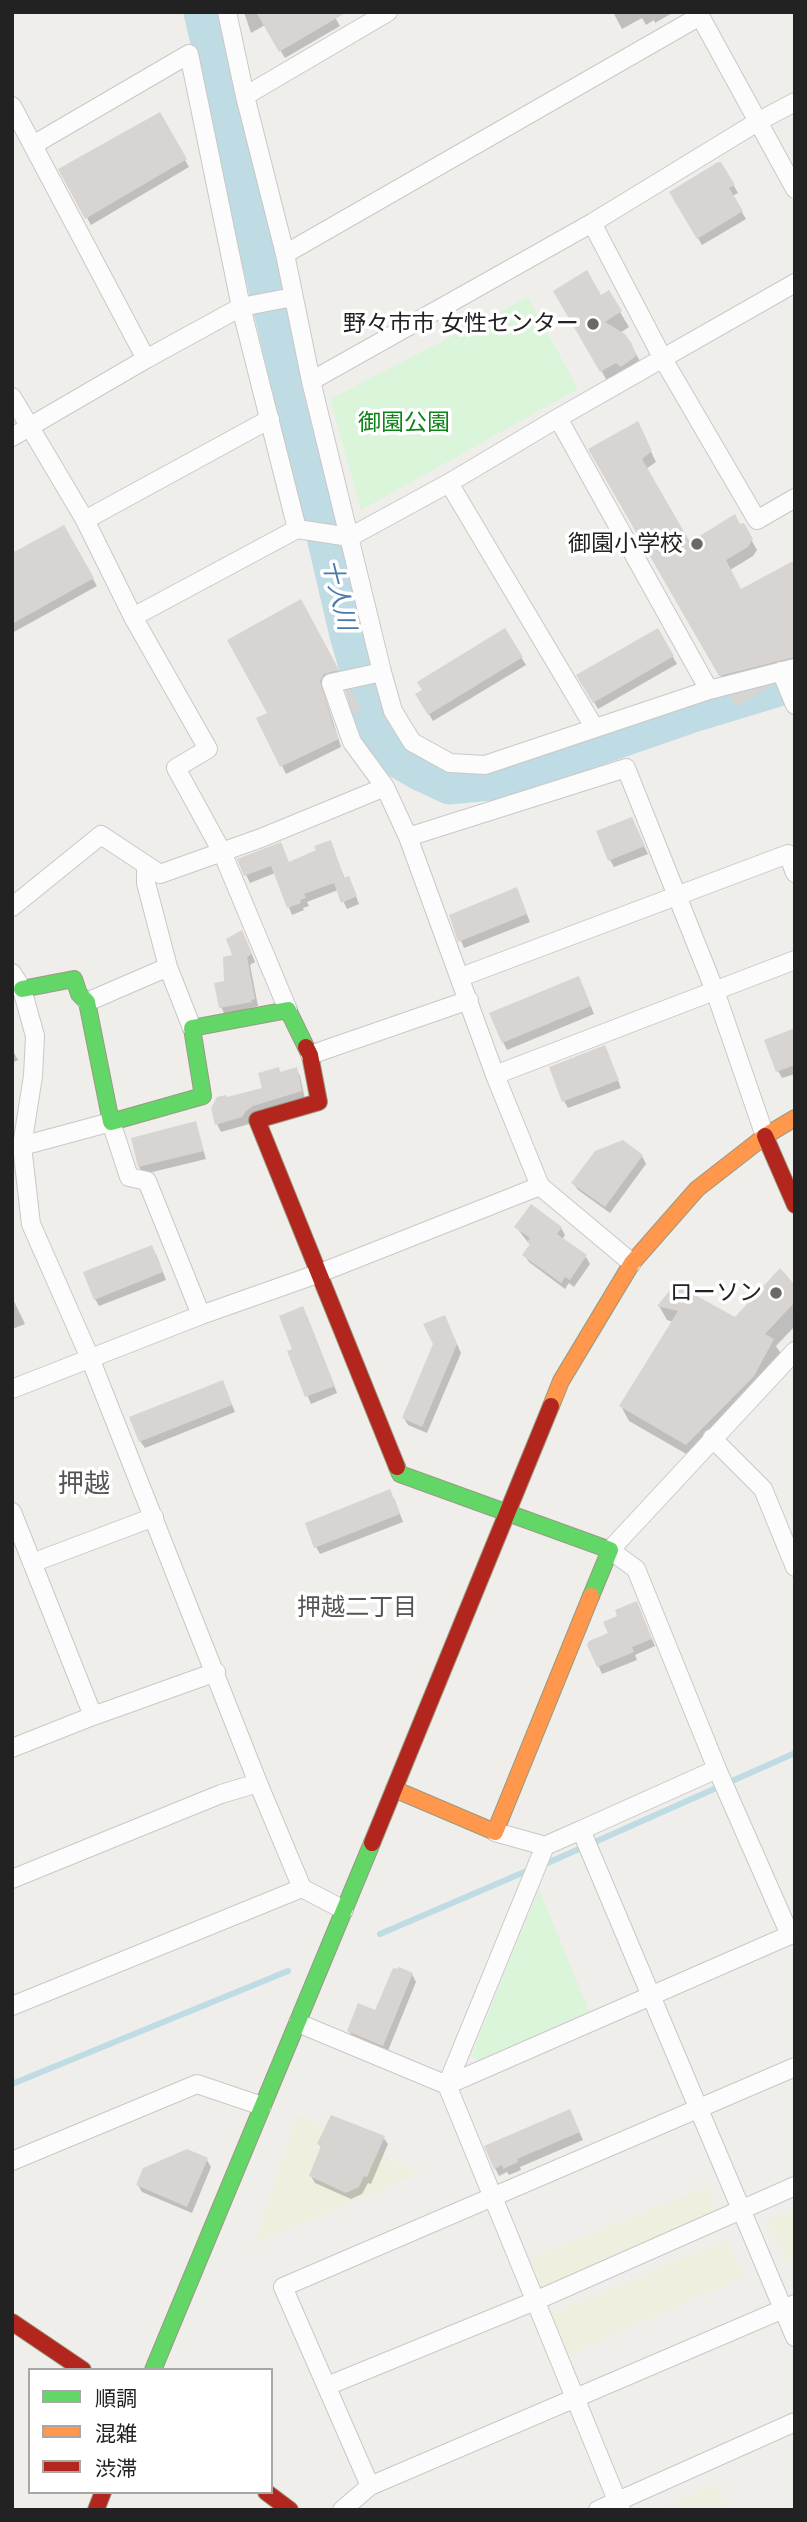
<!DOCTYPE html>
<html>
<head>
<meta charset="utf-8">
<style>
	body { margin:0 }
	#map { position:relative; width:807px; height:2522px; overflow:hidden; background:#f0eeeb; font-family:"Open Sans","Noto Sans JP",sans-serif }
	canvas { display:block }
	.frame { position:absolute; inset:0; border:14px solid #222; pointer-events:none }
	.legend { position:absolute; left:28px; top:2368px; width:245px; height:126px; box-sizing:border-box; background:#fff; border:2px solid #a7a7a7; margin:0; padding:9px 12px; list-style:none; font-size:21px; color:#222 }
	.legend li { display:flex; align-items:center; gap:14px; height:35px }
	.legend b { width:35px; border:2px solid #a7a7a7 }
</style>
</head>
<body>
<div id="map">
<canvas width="807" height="2522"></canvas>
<div class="frame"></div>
<ul class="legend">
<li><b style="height:9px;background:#63d668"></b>順調</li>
<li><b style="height:9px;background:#ff974d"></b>混雑</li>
<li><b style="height:9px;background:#b3261e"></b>渋滞</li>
</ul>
</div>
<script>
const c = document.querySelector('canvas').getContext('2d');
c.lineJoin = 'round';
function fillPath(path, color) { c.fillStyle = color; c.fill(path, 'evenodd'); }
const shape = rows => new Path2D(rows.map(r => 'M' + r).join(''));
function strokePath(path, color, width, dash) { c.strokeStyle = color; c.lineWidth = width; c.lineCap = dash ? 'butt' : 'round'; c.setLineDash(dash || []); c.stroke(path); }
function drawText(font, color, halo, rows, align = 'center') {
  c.font = font + ' "Open Sans","Noto Sans JP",sans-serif'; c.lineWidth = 7; c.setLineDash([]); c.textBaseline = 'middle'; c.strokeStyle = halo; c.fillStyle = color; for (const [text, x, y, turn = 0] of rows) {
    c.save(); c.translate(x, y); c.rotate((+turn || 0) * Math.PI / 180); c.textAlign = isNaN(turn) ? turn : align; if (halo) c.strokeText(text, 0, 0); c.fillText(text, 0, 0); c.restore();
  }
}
const farmland = shape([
	[298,2114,420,2174,254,2243],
	[708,2186,720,2217,543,2295,527,2259],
	[795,2208,795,2258,786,2262,767,2220],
	[728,2240,744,2277,568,2355,552,2313],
	[717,2483,728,2510,657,2510]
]);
const park = shape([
	[528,297,578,389,361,510,330,399],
	[539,1889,590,2013,478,2061,471,2056]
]);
const shadow = shape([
	[244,12,332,12,340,26,285,58,265,25,251,33],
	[613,12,674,12,655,23,654,20,646,25,642,18,622,29],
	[160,115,189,167,91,225,61,170],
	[721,164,738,193,732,196,746,219,702,245,671,193],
	[556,291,601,297,608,292,629,327,620,333,631,345,640,361,610,386],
	[642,433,656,462,646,469,689,544,743,525,757,550,753,556,730,570,741,591,795,562,795,667,726,685,591,449],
	[63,527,97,586,12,633,12,555],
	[301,602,342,677,327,682,323,690,341,747,286,774,259,719,270,714],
	[504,630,526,665,433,721,417,694],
	[658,631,677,664,598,709,579,675],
	[772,687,776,693,741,712,733,697],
	[350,692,364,718,360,720,356,713],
	[635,827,648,854,614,867,610,860],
	[330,842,345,879,352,886,359,904,347,909,338,890,307,902,309,906,303,908,304,910,292,915,275,873,250,883,239,860,289,864,318,851],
	[520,897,530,922,464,948,451,916],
	[246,940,255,962,250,965,258,1006,225,1015,221,1007,226,982,234,956],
	[582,985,594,1014,507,1050,503,1042],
	[795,1030,795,1074,782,1078,778,1071],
	[12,1049,18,1060,12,1063],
	[608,1054,621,1088,568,1108,564,1101],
	[278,1069,281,1073,296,1069,300,1076,305,1099,246,1125,221,1132,217,1124,227,1099,264,1089],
	[195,1123,206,1159,144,1174,139,1167],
	[642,1156,646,1164,610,1213,578,1190,573,1183],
	[516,1227,561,1228,565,1235,562,1240,586,1257,590,1264,574,1287,569,1283,565,1289,529,1262,524,1255,531,1246],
	[156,1254,166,1280,99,1306,95,1299],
	[795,1287,795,1326,776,1346,782,1355,695,1459,629,1421,621,1406,673,1322,667,1320,659,1306,735,1319],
	[12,1297,25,1324,12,1329],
	[307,1316,337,1393,311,1404,289,1352,294,1350],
	[448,1324,461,1353,427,1433,408,1425,404,1418,435,1344],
	[226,1390,235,1412,145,1448,140,1441],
	[394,1498,403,1522,320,1554,316,1547],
	[640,1611,655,1646,635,1655,637,1660,602,1674,589,1645,610,1634],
	[412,1974,416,1982,387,2053,353,2038,349,2031,376,2013],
	[573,2118,583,2140,520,2167,521,2170,509,2175,507,2172,499,2176,495,2168],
	[383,2137,388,2144,371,2184,368,2183,362,2194,351,2199,315,2183,311,2176,322,2149,319,2144],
	[207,2160,211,2167,192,2213,142,2192,138,2185]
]);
const stream = shape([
	[543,1865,795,1753],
	[380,1934,529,1870],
	[12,2084,288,1971]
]);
const river = shape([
	[201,12,347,635,368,706,379,737,395,759,419,773,449,787,500,782,693,715,795,684]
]);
const building = shape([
	[256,12,347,12,279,52],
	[160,112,187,159,85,219,58,169],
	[718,162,721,162,735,185,729,188,743,211,697,239,669,192],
	[587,270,601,295,609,290,622,311,605,322,625,334,632,344,636,356,621,367,616,363,600,372,553,291],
	[638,421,652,451,642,459,690,542,735,514,740,524,744,523,753,539,748,547,726,560,741,589,795,560,795,657,719,676,588,449],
	[64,525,94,578,12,624,12,553],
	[301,599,339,670,324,674,320,681,333,725,339,739,280,767,256,718,267,713,227,640],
	[505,628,523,657,428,715,415,694,422,690,417,682],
	[658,628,674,656,593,703,576,675],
	[773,685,736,706,730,696],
	[351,690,361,710,354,714,346,691],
	[632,817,645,846,608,861,596,831],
	[331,840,344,878,349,876,357,896,341,903,334,883,304,894,306,898,300,900,301,903,287,908,271,866,244,876,237,859,281,842,289,862,316,850,314,846],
	[517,887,527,914,458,942,449,915],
	[242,930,252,954,247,957,255,999,251,1000,252,1002,219,1008,214,983,224,981,223,957,232,955,226,939],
	[579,976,591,1006,502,1043,489,1013],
	[795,1028,795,1065,776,1072,764,1040],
	[605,1045,619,1080,562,1102,549,1067],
	[279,1067,280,1072,297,1067,302,1091,253,1106,246,1111,242,1117,215,1125,211,1108,217,1097,226,1095,227,1097,262,1088,258,1073],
	[196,1121,204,1151,138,1167,131,1138],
	[623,1140,643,1155,605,1207,571,1183,595,1151],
	[531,1204,562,1227,557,1234,587,1255,570,1280,565,1277,561,1283,522,1255,530,1244,527,1242,530,1238,514,1227],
	[152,1245,163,1272,94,1300,83,1272],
	[780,1268,795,1285,795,1302,765,1334,774,1339,754,1376,686,1445,619,1406,678,1311,657,1306,675,1284,735,1317],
	[303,1306,335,1386,305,1397,287,1351,292,1349,279,1316],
	[445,1315,457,1344,422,1427,402,1418,433,1344,423,1324],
	[223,1380,232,1405,139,1442,129,1417],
	[390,1489,400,1514,314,1548,305,1523],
	[637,1601,652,1639,632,1647,634,1652,597,1667,587,1645,589,1641,608,1633,603,1622,617,1616,615,1610],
	[399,1967,413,1973,383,2046,347,2031,358,2003,375,2010,393,1968,397,1969],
	[570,2109,580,2132,517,2159,518,2162,503,2169,502,2165,494,2169,484,2146],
	[331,2115,385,2136,367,2177,364,2176,359,2187,346,2193,309,2176,321,2146,317,2144],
	[187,2149,208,2158,187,2207,136,2185,143,2168]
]);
const street = shape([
	[227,12,245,96,285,254,311,381,382,672,393,711,412,742,450,763,485,765,709,690,795,668],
	[700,16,795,189],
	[245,96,388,12],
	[12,106,146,359],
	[33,145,189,54,241,307,297,529,133,617],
	[592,223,663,359,757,520,795,498],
	[285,254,700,16,698,12],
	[311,381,592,223,759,121,795,102],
	[12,397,85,520,133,617,208,749,176,768,222,852,288,1010],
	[558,418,709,690],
	[12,437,146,359,241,307,293,297],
	[449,483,594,727],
	[85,520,270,419],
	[297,529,350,537,449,483,558,418,795,283],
	[781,671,795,705],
	[382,672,331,683,352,742,385,787,408,837,626,768,715,991,765,1136],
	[408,837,495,1075,540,1186],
	[146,865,146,883,168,967,192,1028],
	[12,907,101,835,160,874,261,838,385,787],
	[12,973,22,989,35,1036,33,1076,22,1146,31,1224,90,1358,258,1783,302,1888,344,1910],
	[461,977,788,854,795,873],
	[87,1002,168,967],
	[310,1055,469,1000],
	[495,1075,795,960],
	[22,1146,111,1122,129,1177,147,1181,201,1315],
	[12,1389,201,1315,320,1273,540,1186,632,1263],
	[712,1438,763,1489,795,1567],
	[12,1512,93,1716,216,1672],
	[32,1563,154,1517],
	[12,1748,93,1716],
	[717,1769,636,1569,610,1550,795,1351],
	[545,1846,581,1830],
	[12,1879,221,1794,258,1783],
	[795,1933,790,1935,717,1769,581,1830,795,2337],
	[12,2006,302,1888],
	[298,2023,447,2085,621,2510],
	[447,2085,790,1935],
	[447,2085,545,1846,495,1832],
	[12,2161,197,2084,262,2106],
	[327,2386,535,2301,795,2186],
	[370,2486,795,2304],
	[342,2510,370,2486,283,2287,795,2067],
	[598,2510,795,2422]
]);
const fast = shape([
	[22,989,74,979,79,994,87,1002,111,1122,203,1096,192,1028,288,1010,306,1047],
	[397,1467,400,1474,610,1550,591,1596],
	[153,2370,372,1843]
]);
const slow = shape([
	[551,1406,561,1381,632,1263,697,1189,765,1136,795,1118],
	[394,1789,495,1832,591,1596]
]);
const jam = shape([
	[306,1047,310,1055,319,1102,257,1120,397,1467],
	[765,1136,795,1205],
	[372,1843,551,1406],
	[12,2322,83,2370],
	[266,2492,290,2510],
	[96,2510,103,2492]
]);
const markers = [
	[593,324,7,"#6a6968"],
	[697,544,7,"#6a6968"],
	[776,1293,7,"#6a6968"]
];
const poiNames = [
	["野々市市 女性センター",579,324],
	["御園小学校",683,544],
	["ローソン",762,1293]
];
const parkNames = [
	["御園公園",404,423]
];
const waterNames = [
	["十人川",338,595,76]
];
const neighbourhoodNames = [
	["押越二丁目",357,1608]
];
const quarterNames = [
	["押越",84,1485]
];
fillPath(farmland, '#efefdf');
fillPath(park, '#daf5da');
fillPath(shadow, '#0003');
strokePath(stream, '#bfdbe3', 6);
strokePath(river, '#bfdbe3', 35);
fillPath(building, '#d7d4d2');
strokePath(street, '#c9c8c7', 20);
strokePath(fast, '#999a82', 18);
strokePath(slow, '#999a82', 18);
strokePath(jam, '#999a82', 18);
strokePath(street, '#fdfcfc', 18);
strokePath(fast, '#63d668', 16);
strokePath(slow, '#ff974d', 16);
strokePath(jam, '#b3261e', 16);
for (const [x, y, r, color] of markers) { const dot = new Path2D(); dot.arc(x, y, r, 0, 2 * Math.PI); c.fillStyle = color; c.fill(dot); strokePath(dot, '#fff', 2.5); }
drawText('23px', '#222', '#fff', poiNames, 'right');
drawText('23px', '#0c8416', '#fff', parkNames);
drawText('italic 24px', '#4a7aab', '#fff', waterNames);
drawText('24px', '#555', '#fff', neighbourhoodNames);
drawText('26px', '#555', '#fff', quarterNames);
</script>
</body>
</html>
